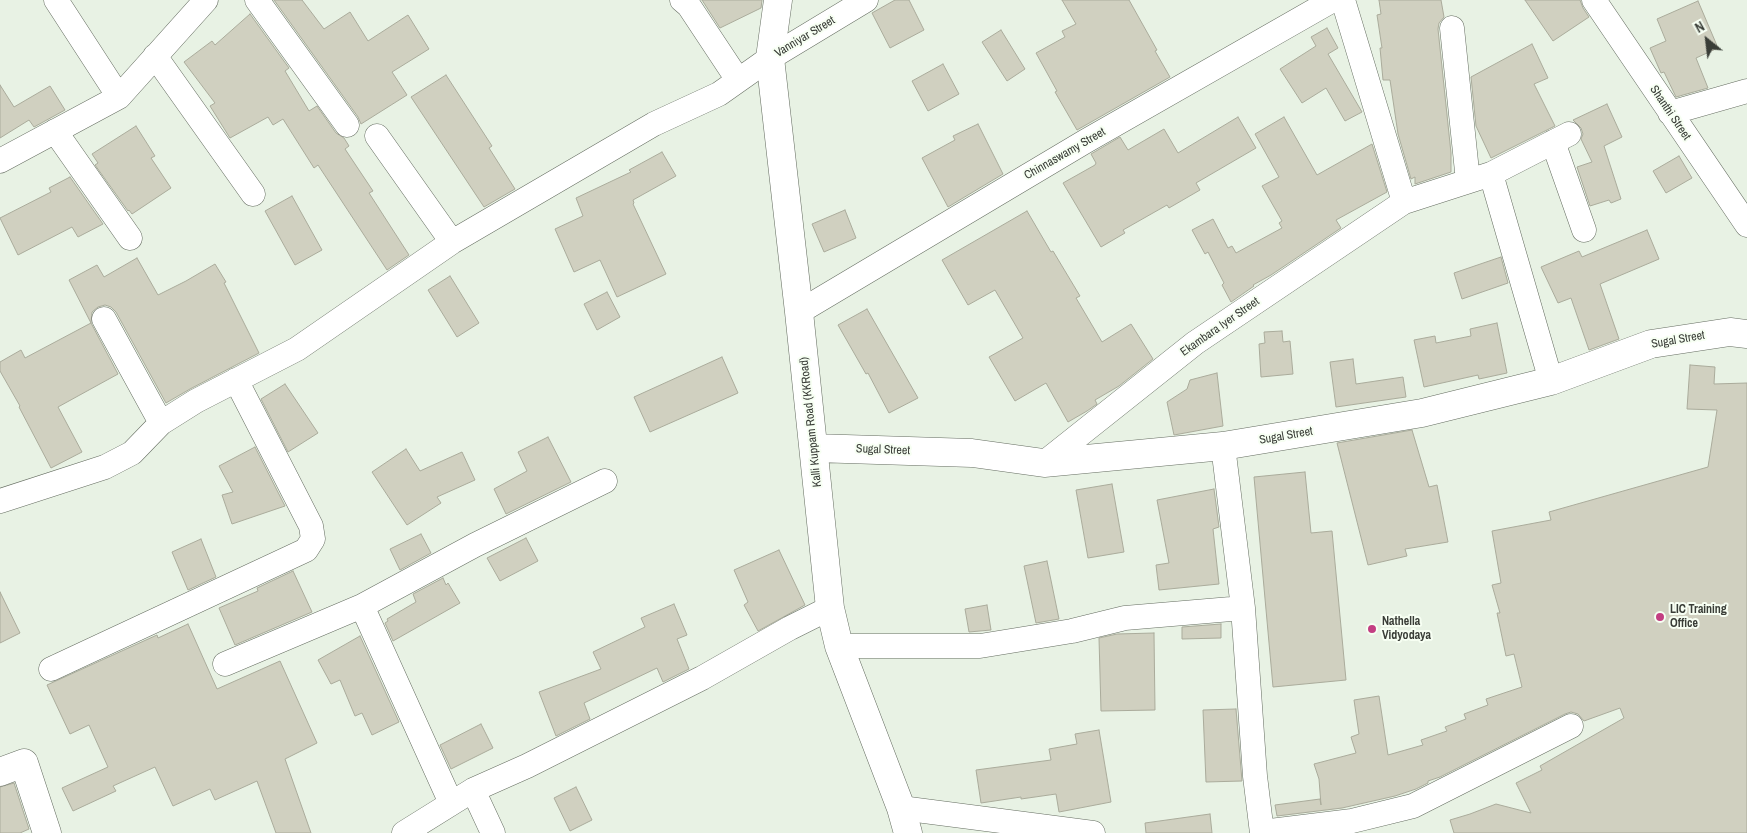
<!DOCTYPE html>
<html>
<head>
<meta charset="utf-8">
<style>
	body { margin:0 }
	#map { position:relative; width:1747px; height:833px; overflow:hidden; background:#e8f2e4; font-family:"Archivo Narrow",sans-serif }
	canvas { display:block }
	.north { position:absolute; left:1682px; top:15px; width:50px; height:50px; -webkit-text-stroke:4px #f7fff3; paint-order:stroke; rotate:331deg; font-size:14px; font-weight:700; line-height:20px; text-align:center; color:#393d37 }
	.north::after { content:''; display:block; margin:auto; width:18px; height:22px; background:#393d37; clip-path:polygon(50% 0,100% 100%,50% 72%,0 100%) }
</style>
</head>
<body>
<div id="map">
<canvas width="1747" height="833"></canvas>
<div class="north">N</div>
</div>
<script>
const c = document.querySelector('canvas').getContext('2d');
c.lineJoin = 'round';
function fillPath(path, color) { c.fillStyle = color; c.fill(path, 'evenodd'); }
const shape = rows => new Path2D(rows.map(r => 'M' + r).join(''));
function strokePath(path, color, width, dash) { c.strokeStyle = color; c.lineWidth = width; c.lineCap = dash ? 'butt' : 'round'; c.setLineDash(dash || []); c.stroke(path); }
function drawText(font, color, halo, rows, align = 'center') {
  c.font = font + ' "Archivo Narrow",sans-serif'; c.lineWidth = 4; c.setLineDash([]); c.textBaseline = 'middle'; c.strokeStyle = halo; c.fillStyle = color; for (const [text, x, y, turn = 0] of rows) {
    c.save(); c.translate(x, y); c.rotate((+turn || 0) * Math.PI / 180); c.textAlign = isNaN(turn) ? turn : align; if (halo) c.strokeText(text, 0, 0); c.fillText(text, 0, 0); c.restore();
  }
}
const building = shape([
	[274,0,302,0,324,29,350,12,368,41,408,15,429,49,392,72,407,95,361,124,358,117,274,0],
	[702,0,762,0,761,8,720,28,702,0],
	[895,0,909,0,924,30,890,48,872,13,895,0],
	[1062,0,1129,0,1157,50,1155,51,1170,77,1077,130,1055,92,1057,91,1036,53,1065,37,1062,31,1076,24,1062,0],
	[1379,0,1441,0,1444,17,1439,23,1438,29,1451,153,1451,172,1415,184,1415,177,1411,179,1398,134,1390,80,1383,80,1380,48,1382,48,1377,15,1381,14,1379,0],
	[1525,0,1580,0,1583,8,1589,17,1553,41,1525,0],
	[1698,1,1718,48,1696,58,1708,88,1676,97,1664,72,1661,73,1650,48,1666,41,1657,19,1698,1],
	[250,14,289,68,285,71,309,111,317,106,336,133,344,138,349,146,345,149,373,191,369,193,409,255,387,270,318,165,314,168,283,119,273,125,268,117,230,138,210,106,215,103,184,62,212,41,215,45,250,14],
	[1327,28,1338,48,1328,54,1362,112,1345,121,1326,88,1302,103,1280,69,1316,46,1311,37,1327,28],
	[1001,30,1025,69,1007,81,982,42,1001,30],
	[1532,44,1548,78,1534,84,1555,126,1491,158,1476,126,1471,77,1532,44],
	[943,64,959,94,928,111,912,81,943,64],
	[446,75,492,146,489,148,515,189,484,207,411,97,446,75],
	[0,85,14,107,50,86,65,110,34,127,29,120,0,138,0,85],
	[1607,104,1622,137,1604,146,1621,199,1611,203,1609,200,1590,206,1577,167,1592,162,1581,139,1583,134,1581,128,1573,120,1607,104],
	[1238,117,1256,148,1196,183,1200,190,1169,208,1167,205,1123,230,1125,233,1101,247,1063,183,1095,165,1096,163,1091,154,1120,137,1128,150,1164,129,1178,153,1238,117],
	[1284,117,1317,175,1372,144,1387,192,1336,220,1341,228,1271,275,1253,285,1254,286,1231,302,1222,285,1224,283,1208,252,1205,254,1192,230,1213,219,1228,248,1232,246,1236,253,1282,228,1279,223,1282,221,1262,186,1279,177,1255,134,1284,117],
	[978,124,1003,174,948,207,922,158,955,140,953,136,978,124],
	[136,126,155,156,151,158,171,188,132,214,129,210,128,211,95,165,98,163,92,154,136,126],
	[662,152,676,176,633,200,634,203,633,204,666,274,617,297,600,260,574,272,555,229,583,216,576,198,631,172,629,170,662,152],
	[1679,156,1692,178,1666,193,1653,171,1679,156],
	[70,177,103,224,78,237,72,227,18,255,0,218,51,192,49,188,70,177],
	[292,196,322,250,295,265,265,211,292,196],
	[845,210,856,238,824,252,812,224,845,210],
	[1027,211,1051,252,1053,251,1080,296,1076,298,1102,342,1131,324,1153,359,1119,386,1095,400,1097,404,1087,411,1068,422,1046,383,1015,401,989,357,1023,338,995,290,968,305,942,260,1027,211],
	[1647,230,1659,259,1600,284,1619,339,1589,350,1571,298,1558,303,1541,267,1579,251,1582,257,1647,230],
	[1501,257,1508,283,1462,299,1454,273,1501,257],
	[137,258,158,295,186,281,215,264,226,282,224,283,259,353,190,389,166,403,116,312,111,307,105,305,98,307,92,312,91,323,69,280,97,265,104,277,137,258],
	[450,276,479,323,457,337,428,290,450,276],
	[607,292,620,317,597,330,584,304,607,292],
	[867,309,918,398,889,413,868,373,866,374,838,325,867,309],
	[91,323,118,374,58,407,82,452,51,468,19,407,20,406,0,371,0,362,21,350,25,358,91,323],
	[1497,323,1507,373,1479,379,1478,375,1424,387,1414,340,1435,336,1436,343,1471,336,1470,329,1497,323],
	[1282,331,1283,342,1290,341,1293,374,1261,377,1259,344,1265,343,1264,332,1282,331],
	[722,357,738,393,650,432,634,397,722,357],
	[1353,359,1356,384,1403,377,1406,397,1336,407,1330,362,1353,359],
	[1690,365,1715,367,1714,384,1747,383,1747,833,1454,833,1450,820,1470,814,1496,804,1531,813,1516,783,1542,770,1540,766,1624,718,1620,708,1584,721,1578,714,1571,712,1565,714,1440,777,1428,781,1428,783,1416,789,1395,796,1342,808,1277,816,1275,805,1320,799,1321,805,1319,779,1314,764,1356,753,1351,737,1359,734,1354,700,1379,696,1388,755,1423,745,1421,740,1447,731,1445,727,1466,719,1464,714,1488,705,1486,699,1522,687,1514,654,1506,656,1497,613,1500,613,1492,585,1501,583,1492,531,1551,520,1549,512,1708,467,1717,410,1687,409,1690,365],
	[1217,373,1223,426,1174,435,1167,402,1187,389,1190,380,1217,373],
	[285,384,318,433,288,452,261,399,285,384],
	[1412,430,1429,487,1437,485,1448,542,1405,549,1407,556,1368,565,1337,443,1412,430],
	[548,437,571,482,506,514,494,489,527,471,518,452,548,437],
	[255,447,285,506,232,524,222,495,233,492,219,466,255,447],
	[406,449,420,471,462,452,475,480,437,497,441,503,407,525,372,472,406,449],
	[1305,472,1311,533,1332,531,1346,680,1273,687,1254,477,1305,472],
	[1112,484,1124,552,1088,558,1076,490,1112,484],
	[1214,489,1219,527,1213,529,1219,584,1159,590,1156,565,1169,563,1157,500,1214,489],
	[421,534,431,553,400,570,390,549,421,534],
	[526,538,538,561,500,581,487,558,526,538],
	[201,539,216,577,188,590,172,552,201,539],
	[779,550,805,605,758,631,744,605,748,602,734,570,779,550],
	[1047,561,1059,619,1036,623,1024,566,1047,561],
	[293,571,312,612,235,645,219,608,258,591,257,588,293,571],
	[443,578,446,585,448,583,460,603,393,641,385,623,388,621,387,619,416,602,413,594,443,578],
	[0,592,20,633,0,643,0,592],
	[674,604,687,635,677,639,689,669,663,682,657,668,584,703,590,719,556,736,539,692,601,669,593,652,645,627,641,618,674,604],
	[987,605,991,630,969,632,965,609,987,605],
	[188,624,217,689,280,661,317,743,285,759,311,833,276,833,257,781,215,800,210,789,173,806,155,767,113,786,116,791,73,811,62,788,108,767,89,725,70,734,47,685,157,635,158,638,188,624],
	[1221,624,1221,638,1182,639,1182,627,1221,624],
	[1154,633,1155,710,1101,711,1099,638,1117,634,1154,633],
	[360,636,399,722,372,735,362,713,355,716,340,680,331,684,318,660,360,636],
	[1236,709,1242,781,1206,782,1203,710,1236,709],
	[481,724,493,748,451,769,440,745,481,724],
	[1099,730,1111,802,1059,812,1056,794,1021,799,1021,797,981,803,976,770,1051,760,1049,749,1077,744,1075,734,1099,730],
	[14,783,29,829,20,833,0,833,0,787,14,783],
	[576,787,592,820,570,831,554,798,576,787],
	[1210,814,1212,833,1146,833,1145,823,1210,814]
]);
const street = shape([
	[56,0,119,97],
	[257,0,347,125],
	[682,0,689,6,738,80],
	[1343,0,1404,202],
	[1594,0,1747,225],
	[1452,28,1468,181],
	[155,56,253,194],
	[1670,113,1747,91],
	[55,131,130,238],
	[377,136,452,242],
	[1553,142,1584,230],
	[0,161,119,97,206,0],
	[1491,174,1569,134],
	[799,312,1086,141,1333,0],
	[104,319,161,423],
	[1223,446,1243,608,1255,776,1262,833],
	[1044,463,1195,343,1404,202,1491,174,1551,381],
	[0,501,105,467,132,453,161,423,196,401,297,349,452,242,654,124,719,94,770,58,866,0],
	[839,646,980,646,1072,631,1125,618,1243,608],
	[225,664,362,606],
	[51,669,306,550,313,539,311,526,236,380],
	[473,790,493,833],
	[451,803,362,606,475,545,605,481],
	[901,808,1093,833],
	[1262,832,1352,821,1413,806,1571,726],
	[404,833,473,790,527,766,702,678,790,628,830,608]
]);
const secondary = shape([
	[778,0,770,58,799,312,830,608,839,646,901,808,908,833],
	[814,448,972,453,1044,463,1223,446,1422,413,1551,381,1651,344,1730,332,1747,334],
	[0,772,24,763,47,833]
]);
const markers = [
	[1660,617,5,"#c33e82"],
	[1372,629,5,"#c33e82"]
];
const streetNames = [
	["Vanniyar Street",805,37,-31],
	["Shanthi Street",1670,113,56],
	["Chinnaswamy Street",1065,154,-30],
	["Ekambara Iyer Street",1220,327,-35],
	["Sugal Street",1678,340,-10],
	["Kalli Kuppam Road (KKRoad)",811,422,-96],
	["Sugal Street",1286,436,-10],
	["Sugal Street",883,450,2]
];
const poiNames = [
	["LIC Training",1670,610],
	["Office",1670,624],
	["Nathella",1382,622],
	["Vidyodaya",1382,636]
];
fillPath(building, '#d0d0c0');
strokePath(building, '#aaab9b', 1);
strokePath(street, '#656d61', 25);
strokePath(secondary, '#656d61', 29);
strokePath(street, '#fff', 24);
strokePath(secondary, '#fff', 28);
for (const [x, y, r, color] of markers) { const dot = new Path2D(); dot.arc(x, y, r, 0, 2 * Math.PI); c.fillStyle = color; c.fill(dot); strokePath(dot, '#f7fff3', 2); }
drawText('12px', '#393d37', '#f7fff3', streetNames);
drawText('bold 12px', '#393d37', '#f7fff3', poiNames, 'left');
</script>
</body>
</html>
